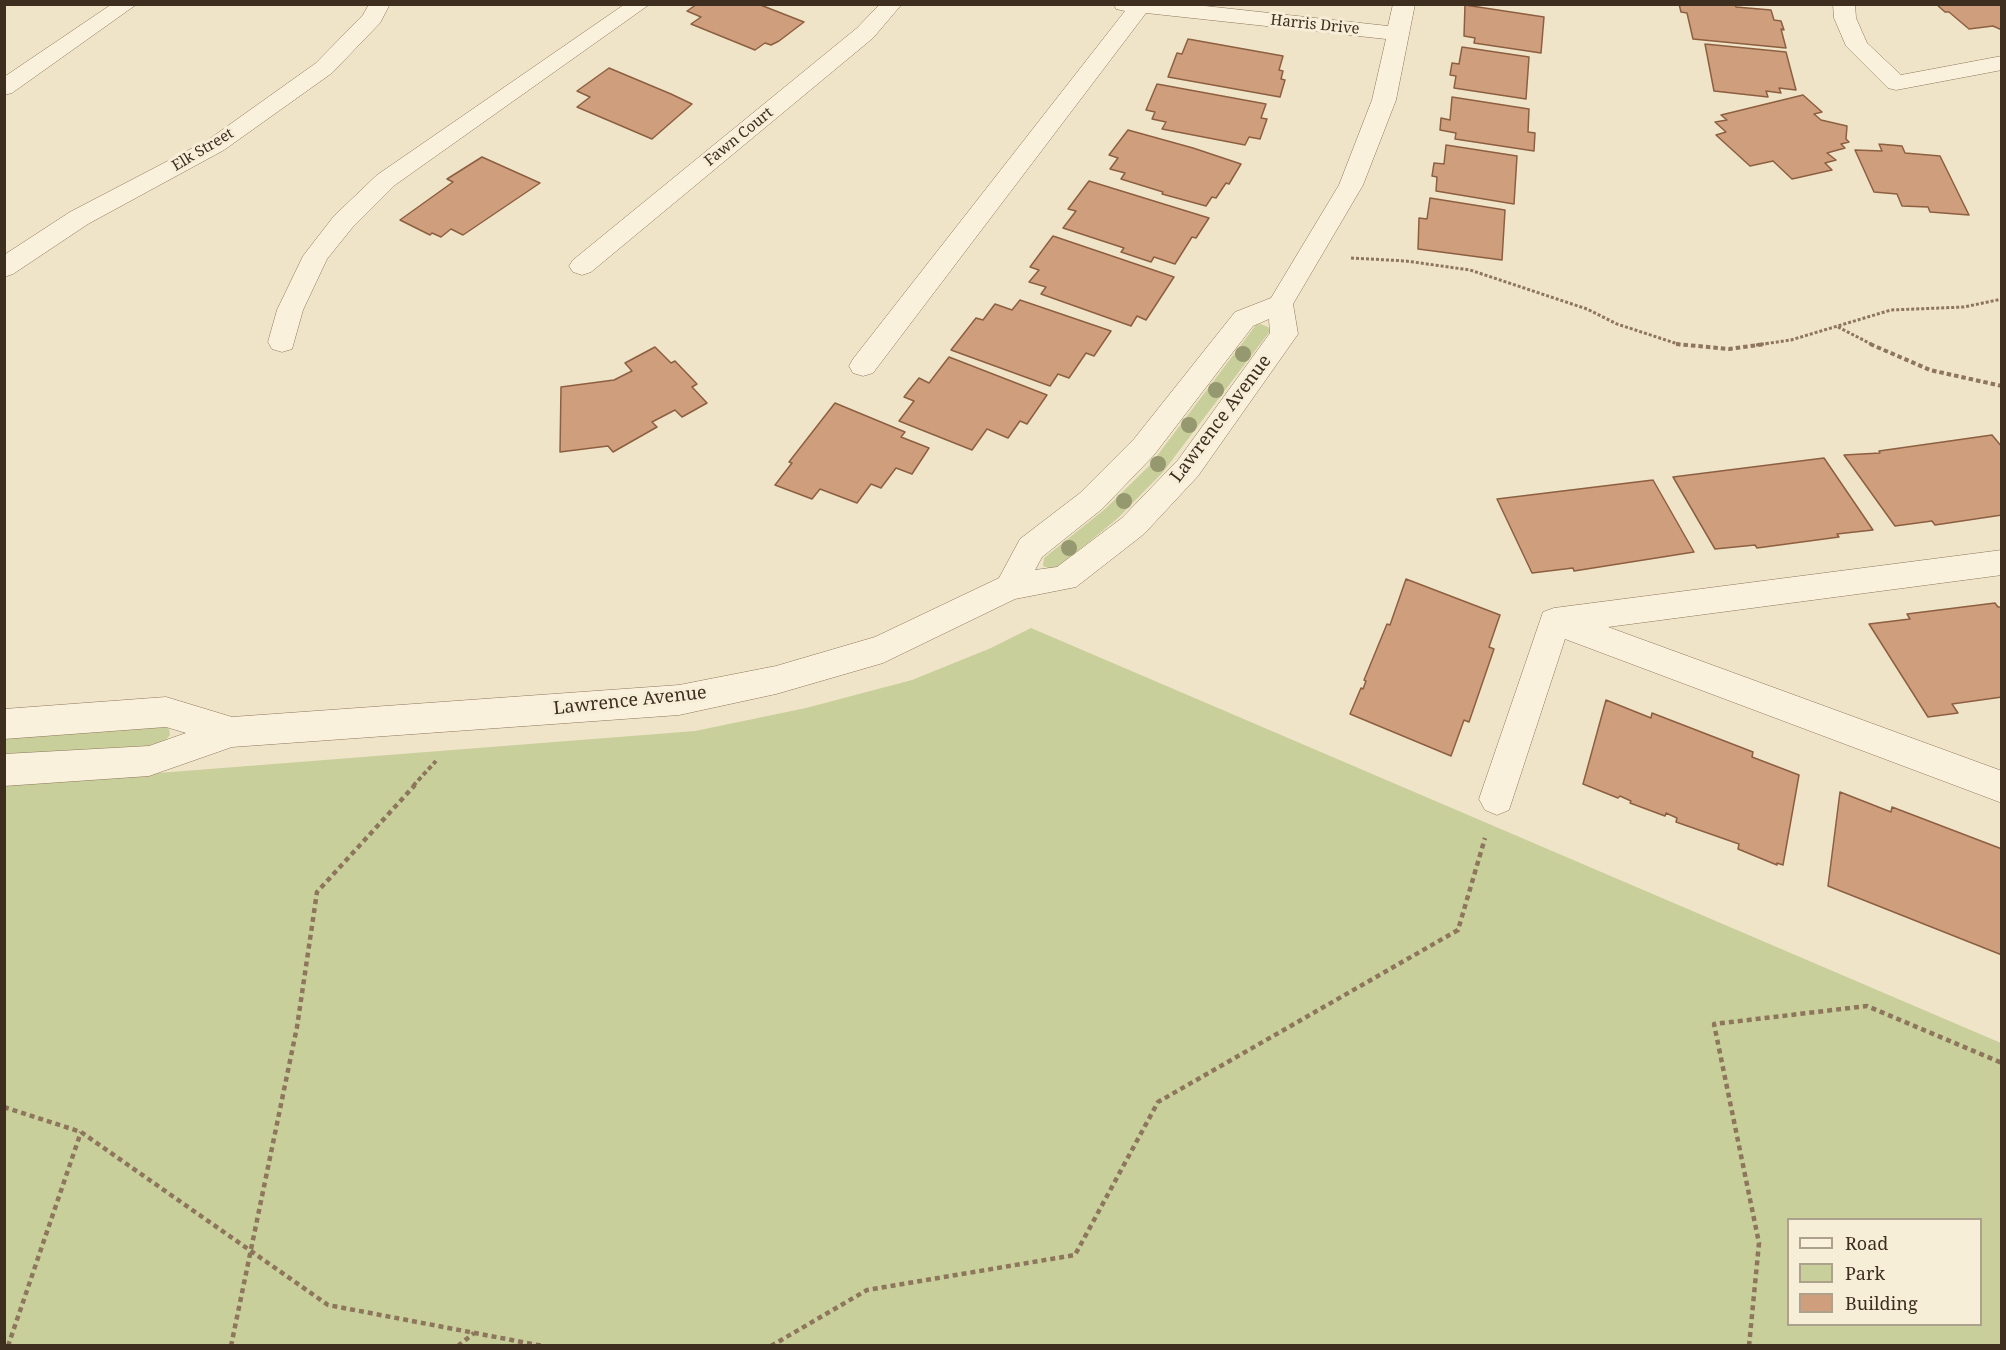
<!DOCTYPE html>
<html>
<head>
<meta charset="utf-8">
<style>
	body { margin:0 }
	#map { position:relative; width:2006px; height:1350px; overflow:hidden; background:#f0e4c8; font-family:"Noto Serif",serif }
	canvas { display:block }
	.frame { position:absolute; inset:0; border:6px solid #3d2e20; pointer-events:none }
	.legend { position:absolute; left:1787px; top:1218px; width:195px; height:108px; box-sizing:border-box; background:#f7eed8; border:2px solid #ada18e; margin:0; padding:8px 10px; list-style:none; font-size:18px; color:#3d2e20 }
	.legend li { display:flex; align-items:center; gap:12px; height:30px }
	.legend b { width:30px; border:2px solid #ada18e }
</style>
</head>
<body>
<div id="map">
<canvas width="2006" height="1350"></canvas>
<div class="frame"></div>
<ul class="legend">
<li><b style="height:8px;background:#faf1dc"></b>Road</li>
<li><b style="height:16px;background:#c9cf9b"></b>Park</li>
<li><b style="height:16px;background:#cf9f7d"></b>Building</li>
</ul>
</div>
<script>
const c = document.querySelector('canvas').getContext('2d');
c.lineJoin = 'round';
function fillPath(path, color) { c.fillStyle = color; c.fill(path, 'evenodd'); }
const shape = rows => new Path2D(rows.map(r => 'M' + r).join(''));
function strokePath(path, color, width, dash) { c.strokeStyle = color; c.lineWidth = width; c.lineCap = dash ? 'butt' : 'round'; c.setLineDash(dash || []); c.stroke(path); }
function drawText(font, color, halo, rows, align = 'center') {
  c.font = font + ' "Noto Serif",serif'; c.lineWidth = 6; c.setLineDash([]); c.textBaseline = 'middle'; c.strokeStyle = halo; c.fillStyle = color; for (const [text, x, y, turn = 0] of rows) {
    c.save(); c.translate(x, y); c.rotate((+turn || 0) * Math.PI / 180); c.textAlign = isNaN(turn) ? turn : align; if (halo) c.strokeText(text, 0, 0); c.fillText(text, 0, 0); c.restore();
  }
}
const green = shape([
	[1261,324,1268,327,1270,331,1163,472,1118,518,1089,542,1057,567,1051,569,1043,566,1044,558,1105,509,1150,465,1256,325],
	[1031,628,2001,1043,2001,1345,5,1346,5,785,695,731,806,708,912,680,991,648],
	[1788,1220,1980,1220,1980,1324,1788,1324],
	[163,725,169,729,170,735,165,741,155,746,5,756,5,737]
]);
const building = shape([
	[697,4,758,4,804,22,779,41,771,45,765,43,755,50,691,24,701,17,687,11,697,4],
	[1679,4,1735,4,1736,7,1771,10,1774,20,1781,21,1784,30,1781,29,1786,48,1693,39,1687,13,1681,12,1679,4],
	[1936,4,2002,4,2002,30,1993,26,1969,29,1949,12,1945,12,1936,4],
	[1465,5,1544,17,1541,53,1474,43,1475,38,1464,36,1465,5],
	[1188,39,1283,56,1279,70,1283,71,1281,79,1285,80,1280,97,1168,77,1177,53,1182,54,1188,39],
	[1705,44,1786,52,1796,90,1779,88,1781,93,1766,91,1768,97,1714,91,1705,44],
	[1462,47,1529,57,1526,99,1454,88,1456,76,1450,75,1452,63,1459,64,1462,47],
	[609,68,671,94,692,104,652,139,577,107,590,97,577,91,609,68],
	[1157,84,1266,104,1261,118,1267,119,1260,139,1249,137,1245,145,1162,129,1166,122,1152,119,1155,112,1146,110,1157,84],
	[1803,95,1822,112,1814,114,1821,120,1847,126,1846,139,1849,142,1841,144,1845,148,1827,153,1836,160,1825,163,1832,170,1792,179,1773,161,1750,166,1716,135,1726,132,1715,122,1727,120,1721,115,1803,95],
	[1452,97,1529,109,1528,132,1535,133,1534,151,1455,139,1456,133,1440,130,1441,118,1450,120,1452,97],
	[1128,130,1193,148,1241,164,1229,184,1226,183,1216,198,1212,197,1206,206,1162,194,1163,192,1121,179,1125,173,1110,169,1118,158,1109,155,1128,130],
	[1879,144,1902,146,1905,153,1940,156,1969,215,1930,212,1928,207,1902,206,1897,194,1874,192,1855,150,1882,151,1879,144],
	[1446,145,1517,156,1514,204,1436,191,1437,177,1432,176,1434,163,1444,164,1446,145],
	[482,157,540,183,463,235,451,229,441,237,432,233,430,235,400,220,453,182,447,179,482,157],
	[1089,181,1209,218,1196,238,1192,237,1175,264,1154,257,1151,262,1121,252,1124,248,1063,228,1076,211,1068,209,1089,181],
	[1430,198,1505,210,1502,260,1418,249,1419,218,1427,219,1430,198],
	[1053,236,1174,277,1146,320,1137,316,1131,326,1041,294,1046,287,1029,282,1039,270,1030,267,1053,236],
	[1020,300,1111,331,1094,356,1086,353,1069,378,1058,374,1050,386,951,350,976,318,983,320,995,304,1012,310,1020,300],
	[655,347,671,363,675,361,697,384,692,387,707,403,682,417,675,410,652,422,657,427,613,452,608,446,560,452,561,387,614,380,632,371,625,363,655,347],
	[949,357,1047,395,1027,424,1020,421,1008,438,987,429,972,450,899,421,914,401,904,397,919,378,929,383,949,357],
	[835,403,905,432,901,437,929,448,912,474,896,468,881,488,871,484,857,503,820,489,812,499,775,485,792,463,789,462,835,403],
	[1992,435,2002,447,2002,515,1935,525,1932,521,1895,526,1844,455,1880,453,1879,451,1992,435],
	[1824,458,1873,530,1837,534,1839,537,1757,548,1755,545,1715,549,1673,477,1824,458],
	[1653,480,1694,552,1574,571,1573,568,1532,573,1497,499,1653,480],
	[1406,579,1500,615,1489,647,1494,649,1469,722,1464,720,1451,756,1350,714,1361,688,1363,689,1366,681,1364,680,1387,624,1390,625,1406,579],
	[1995,603,1998,607,2002,607,2002,697,1952,704,1958,713,1928,717,1869,624,1910,619,1907,614,1995,603],
	[1606,700,1651,718,1652,713,1753,752,1752,757,1799,775,1783,865,1777,863,1777,865,1738,849,1739,844,1676,822,1677,818,1666,813,1665,816,1630,803,1631,801,1620,796,1618,798,1583,784,1606,700],
	[1840,792,1891,812,1892,807,2002,849,2002,955,1828,886,1840,792]
]);
const pathFar2 = shape([
	[1351,258,1406,261,1470,270,1587,309,1617,324,1681,345],
	[1838,327,1873,345],
	[1756,345,1791,340,1891,310,1964,307,2002,299]
]);
const pathFar1 = shape([
	[1676,344,1729,349,1766,344],
	[1870,344,1930,370,2002,386],
	[413,786,436,761]
]);
const path = shape([
	[4,1107,81,1132,328,1305,543,1346],
	[8,1346,81,1132],
	[231,1346,297,1027,317,892,415,785],
	[458,1346,474,1333],
	[771,1346,867,1290,1075,1255,1158,1102,1458,930,1485,838],
	[1749,1346,1759,1243,1714,1024,1867,1006,2002,1063]
]);
const minor = shape([
	[112,4,137,4,12,93,4,95,4,77,112,4],
	[369,4,390,4,380,23,332,73,224,150,88,224,13,274,4,277,4,255,70,212,208,140,316,63,363,15,369,4],
	[625,4,650,4,395,185,352,228,327,259,303,310,292,349,282,352,272,349,268,342,277,310,303,256,334,216,377,175,625,4],
	[880,4,902,4,873,38,591,272,582,275,573,272,569,266,573,260,857,28,880,4],
	[1114,4,1187,4,1388,26,1393,4,1415,4,1396,100,1363,185,1293,304,1298,334,1198,476,1144,534,1076,587,1015,599,883,663,776,694,679,715,232,747,149,776,4,786,4,754,149,746,186,733,166,727,4,739,4,709,166,697,232,717,679,685,776,666,875,637,999,578,1020,539,1080,493,1134,439,1235,312,1271,298,1339,185,1372,100,1386,39,1146,13,873,373,863,376,853,373,849,366,853,359,1125,11,1116,9,1114,4],
	[1269,319,1270,333,1178,460,1122,518,1057,567,1035,570,1042,557,1102,509,1154,455,1253,326,1269,319],
	[1833,4,1855,4,1856,18,1867,43,1901,75,2002,56,2002,70,1896,90,1888,88,1846,46,1834,18,1833,4],
	[2002,550,2002,575,1608,627,2002,771,2002,803,1565,639,1509,810,1497,815,1485,810,1479,799,1543,612,1554,608,2002,550]
]);
const trees = [
	[1243,354],
	[1216,390],
	[1189,425],
	[1158,464],
	[1124,501],
	[1069,548]
];
const farStreetnames = [
	["Harris Drive",1315,25,6],
	["Fawn Court",739,137,-39],
	["Elk Street",203,150,-31]
];
const streetNames = [
	["Lawrence Avenue",1221,419,-53],
	["Lawrence Avenue",630,701,-6]
];
fillPath(green, '#c9cf9b');
fillPath(building, '#cf9f7d');
strokePath(building, '#8d5f41', 1.5);
strokePath(minor, '#8d765c', 1);
strokePath(pathFar2, '#8d765c', 3, [3, 2]);
strokePath(pathFar1, '#8d765c', 4, [4.5, 3]);
strokePath(path, '#8d765c', 4.5, [5, 4]);
fillPath(minor, '#faf1dc');
c.fillStyle = '#96986f';
for (const [x, y] of trees) { c.beginPath(); c.arc(x, y, 8, 0, 2 * Math.PI); c.fill(); }
drawText('15px', '#3d2e20', '#f7eed8', farStreetnames);
drawText('18px', '#3d2e20', '#f7eed8', streetNames);
</script>
</body>
</html>
